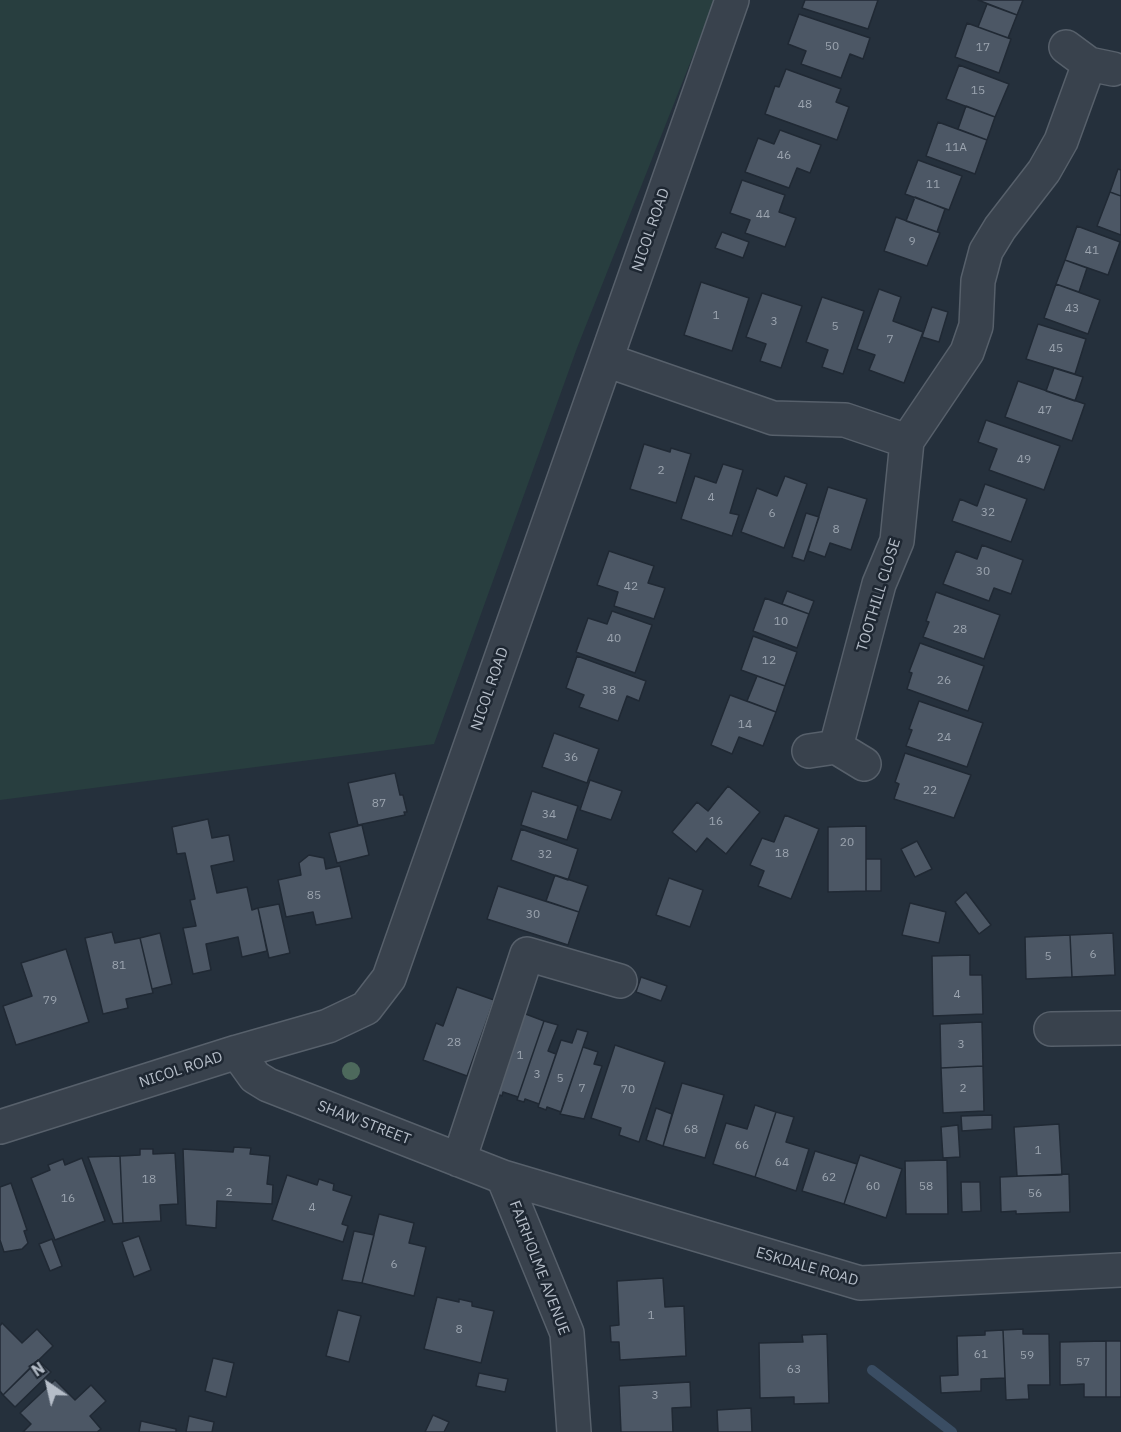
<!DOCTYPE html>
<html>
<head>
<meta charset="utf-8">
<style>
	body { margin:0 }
	#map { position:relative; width:1121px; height:1432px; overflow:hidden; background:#25303c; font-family:"IBM Plex Sans",sans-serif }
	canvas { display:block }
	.north { position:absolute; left:18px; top:1354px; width:60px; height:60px; -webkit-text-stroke:4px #1e2732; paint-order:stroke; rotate:326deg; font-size:16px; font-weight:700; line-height:24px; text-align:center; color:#b5bdc8 }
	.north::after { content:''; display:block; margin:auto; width:21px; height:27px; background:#b5bdc8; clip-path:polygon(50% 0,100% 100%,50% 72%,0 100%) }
</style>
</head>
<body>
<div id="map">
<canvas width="1121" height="1432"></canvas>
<div class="north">N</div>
</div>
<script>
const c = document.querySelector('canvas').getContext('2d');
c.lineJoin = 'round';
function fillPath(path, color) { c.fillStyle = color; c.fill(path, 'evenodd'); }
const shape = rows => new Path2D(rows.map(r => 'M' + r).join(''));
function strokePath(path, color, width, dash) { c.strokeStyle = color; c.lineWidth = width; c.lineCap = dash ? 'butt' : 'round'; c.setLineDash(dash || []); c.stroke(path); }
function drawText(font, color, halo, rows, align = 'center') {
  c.font = font + ' "IBM Plex Sans",sans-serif'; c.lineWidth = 5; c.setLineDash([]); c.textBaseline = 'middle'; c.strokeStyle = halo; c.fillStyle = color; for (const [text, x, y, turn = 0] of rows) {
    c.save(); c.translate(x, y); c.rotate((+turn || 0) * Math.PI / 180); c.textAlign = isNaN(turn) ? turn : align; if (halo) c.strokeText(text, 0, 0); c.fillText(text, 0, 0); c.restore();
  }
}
const green = shape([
	[0,0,715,0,577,348,434,744,0,800]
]);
const stream = shape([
	[872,1370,952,1432]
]);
const building = shape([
	[805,0,878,0,868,29,802,8,805,0],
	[978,0,1023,0,1017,15,978,0],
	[987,4,1017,15,1008,38,978,27,987,4],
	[799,14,870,38,863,59,850,54,841,78,801,64,806,51,788,44,799,14],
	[967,23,1011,39,999,73,955,57,967,23],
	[959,65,1009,84,995,117,946,99,959,65],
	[786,69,841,89,836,102,849,107,837,140,765,114,775,86,779,87,786,69],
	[966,106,995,117,987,140,958,129,966,106],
	[938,122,987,140,975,174,926,156,938,122],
	[780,130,821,145,810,173,797,168,789,188,745,172,758,138,774,144,780,130],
	[918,160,962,176,949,210,905,194,918,160],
	[1118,169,1121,170,1121,196,1110,192,1118,169],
	[742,180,785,195,779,212,796,218,785,247,745,233,750,220,730,213,742,180],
	[1110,192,1121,196,1121,235,1097,226,1110,192],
	[915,197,945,209,937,232,906,221,915,197],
	[896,217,940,233,927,266,884,251,896,217],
	[1077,226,1120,242,1108,275,1065,260,1077,226],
	[722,232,749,242,743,258,715,248,722,232],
	[1065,260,1087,268,1079,292,1056,284,1065,260],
	[701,282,749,298,732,351,684,335,701,282],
	[1056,284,1100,300,1088,334,1044,318,1056,284],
	[879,289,901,297,893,321,923,332,904,383,869,370,875,355,857,349,879,289],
	[762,293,802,306,781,368,760,361,766,344,746,337,762,293],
	[822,297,864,311,843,374,822,367,828,350,806,342,822,297],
	[932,307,948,312,939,342,922,337,932,307],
	[1038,324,1086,339,1075,374,1026,359,1038,324],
	[1054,368,1083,377,1075,401,1046,391,1054,368],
	[1018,381,1085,404,1072,441,1005,417,1018,381],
	[986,420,1060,446,1044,490,989,470,997,449,978,442,986,420],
	[644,444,670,452,671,448,691,454,676,503,630,489,644,444],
	[723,464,743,470,730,513,739,515,732,536,681,519,695,476,716,483,723,464],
	[785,476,807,484,784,548,741,532,757,488,777,496,785,476],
	[985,484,1027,499,1011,542,952,521,960,499,977,506,985,484],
	[828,487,867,499,851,550,830,543,825,557,808,551,828,487],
	[806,513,819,517,804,561,792,557,806,513],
	[982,545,1023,560,1011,594,994,588,989,601,943,584,956,551,977,559,982,545],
	[609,551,654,566,648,583,665,588,654,619,614,606,618,592,597,585,609,551],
	[787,591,814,601,809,614,782,604,787,591],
	[936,592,1000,615,984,659,923,637,929,622,926,621,936,592],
	[765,598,809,614,797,648,753,631,765,598],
	[612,611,652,625,635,673,576,652,588,618,607,624,612,611],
	[753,636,797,652,785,686,741,670,753,636],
	[920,643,984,666,968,711,907,689,912,673,909,672,920,643],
	[577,656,646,681,639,701,627,696,618,721,579,707,584,695,566,688,577,656],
	[757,676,785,686,776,712,747,701,757,676],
	[730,695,776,712,763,746,739,737,732,754,711,745,730,695],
	[919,701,983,723,967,767,906,746,912,730,909,729,919,701],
	[554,733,599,749,587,783,542,767,554,733],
	[905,753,971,775,954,818,894,799,899,784,895,782,905,753],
	[395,773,400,795,403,795,407,812,404,812,405,815,358,825,348,783,395,773],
	[590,780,622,791,611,820,580,810,590,780],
	[728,786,760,812,726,854,707,838,696,852,672,832,697,802,708,811,728,786],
	[532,791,578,806,567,840,521,825,532,791],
	[785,815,819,829,791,899,758,886,764,871,750,865,762,838,774,842,785,815],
	[208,819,212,838,229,835,234,861,211,866,217,893,247,887,252,910,258,908,267,951,242,957,238,937,206,944,211,970,193,974,183,928,196,926,190,900,195,899,185,853,177,854,172,827,208,819],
	[362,825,369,855,337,863,329,833,362,825],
	[866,826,866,891,828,892,828,827,866,826],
	[521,829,578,849,568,880,511,860,521,829],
	[917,841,932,869,915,877,901,849,917,841],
	[309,855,324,858,326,869,340,866,352,918,316,925,313,912,286,917,278,880,301,875,299,863,309,855],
	[866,859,881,859,881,891,866,891,866,859],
	[555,875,588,886,579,912,546,901,555,875],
	[669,878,703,890,690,927,656,915,669,878],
	[498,886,579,912,568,945,487,919,498,886],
	[966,892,991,925,979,934,955,902,966,892],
	[910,903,946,912,939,943,902,935,910,903],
	[279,904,290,953,269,958,258,908,279,904],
	[112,932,115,943,140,938,153,993,126,999,128,1008,103,1014,85,938,112,932],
	[160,933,172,984,152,989,140,938,160,933],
	[1113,933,1115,975,1072,977,1070,935,1113,933],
	[1070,935,1072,977,1026,979,1025,937,1070,935],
	[66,949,89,1022,16,1045,3,1006,32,996,21,963,66,949],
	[970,955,970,975,982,975,983,1014,933,1016,932,956,970,955],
	[641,977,667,986,661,1001,636,992,641,977],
	[457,987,494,1000,467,1076,423,1060,436,1023,443,1026,457,987],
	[523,1013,544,1021,518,1097,503,1092,502,1096,495,1093,523,1013],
	[544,1021,558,1025,548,1051,556,1054,539,1104,525,1099,524,1102,517,1100,544,1021],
	[982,1022,983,1066,941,1068,940,1024,982,1022],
	[577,1029,588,1032,561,1112,547,1107,546,1110,538,1107,561,1040,572,1043,577,1029],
	[615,1045,665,1062,639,1142,619,1135,621,1128,591,1118,615,1045],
	[583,1047,598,1052,594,1064,602,1066,584,1119,560,1114,583,1047],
	[983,1066,984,1111,943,1113,941,1068,983,1066],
	[682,1083,724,1095,705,1158,663,1146,682,1083],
	[755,1105,776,1112,755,1177,713,1164,726,1123,747,1129,755,1105],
	[656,1108,672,1114,663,1146,646,1140,656,1108],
	[776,1112,794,1117,786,1142,809,1149,796,1191,755,1177,776,1112],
	[992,1115,992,1129,962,1131,961,1116,992,1115],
	[1059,1124,1062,1175,1017,1176,1014,1127,1059,1124],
	[958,1125,960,1157,943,1158,941,1127,958,1125],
	[234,1147,251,1148,250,1154,270,1156,267,1184,273,1185,272,1204,217,1201,216,1228,186,1225,183,1149,233,1152,234,1147],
	[140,1149,153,1149,153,1154,175,1153,178,1204,160,1205,161,1221,123,1223,120,1156,140,1155,140,1149],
	[815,1151,857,1164,844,1204,802,1191,815,1151],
	[860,1155,902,1169,886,1218,844,1204,860,1155],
	[120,1156,123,1223,113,1224,88,1157,120,1156],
	[82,1158,105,1221,55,1240,31,1178,50,1170,48,1165,63,1159,65,1165,82,1158],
	[947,1160,948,1214,906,1214,905,1161,947,1160],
	[1069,1174,1070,1212,1016,1214,1016,1211,1001,1212,1000,1177,1069,1174],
	[287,1175,317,1185,319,1179,334,1184,333,1190,352,1196,342,1224,348,1226,343,1242,272,1220,287,1175],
	[961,1182,980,1182,981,1211,962,1212,961,1182],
	[11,1183,27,1230,24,1231,28,1243,22,1249,4,1252,0,1240,0,1187,11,1183],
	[379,1214,414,1223,409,1243,426,1247,414,1296,362,1283,379,1214],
	[354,1231,374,1235,362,1283,342,1280,354,1231],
	[139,1236,151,1270,134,1277,122,1242,139,1236],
	[52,1239,62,1266,50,1271,39,1244,52,1239],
	[663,1278,665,1307,684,1306,686,1356,620,1360,619,1342,611,1342,610,1326,619,1325,617,1281,663,1278],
	[437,1297,459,1302,459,1299,472,1302,472,1306,494,1311,481,1363,424,1349,437,1297],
	[338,1310,361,1316,349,1362,326,1356,338,1310],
	[2,1323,22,1343,37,1329,53,1346,3,1395,0,1391,0,1326,2,1323],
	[1023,1329,1023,1334,1049,1334,1050,1385,1028,1385,1029,1399,1006,1400,1003,1330,1023,1329],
	[1003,1330,1005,1378,981,1379,981,1391,941,1393,940,1376,958,1375,957,1336,985,1335,985,1331,1003,1330],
	[827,1334,829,1403,794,1404,794,1397,760,1398,759,1343,803,1342,802,1335,827,1334],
	[1106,1341,1106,1397,1084,1397,1084,1384,1060,1385,1060,1342,1106,1341],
	[1106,1341,1121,1341,1121,1397,1106,1397,1106,1341],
	[213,1358,234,1363,226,1397,205,1391,213,1358],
	[38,1360,51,1372,15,1407,3,1395,38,1360],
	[479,1373,508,1379,505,1392,476,1386,479,1373],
	[55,1380,75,1400,91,1385,106,1401,90,1416,101,1429,97,1432,23,1432,31,1424,20,1413,55,1380],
	[690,1382,691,1407,672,1408,673,1432,621,1432,619,1386,690,1382],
	[751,1408,752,1432,718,1432,717,1410,751,1408],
	[433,1415,449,1422,444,1432,425,1432,433,1415],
	[189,1416,214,1422,212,1432,186,1432,189,1416],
	[141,1421,176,1429,176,1432,139,1432,141,1421]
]);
const minor = shape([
	[1066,47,1089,64,1113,69],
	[606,360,773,418,845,420,907,441],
	[836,747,879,584,897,541,907,441,967,352,976,326,978,281,986,251,1000,228,1044,171,1061,141,1089,64],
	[809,751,836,747,864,764],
	[1051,1029,1121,1028],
	[237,1052,255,1077,268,1085,503,1177,860,1283,1121,1270],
	[0,1127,237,1052,328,1026,366,1008,389,978,732,0],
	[459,1160,527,954,620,981],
	[503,1177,567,1333,574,1432]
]);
const trees = [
	[351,1071]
];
const numberNames = [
	["50",832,47],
	["17",983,48],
	["15",978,91],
	["48",805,105],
	["11A",956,148],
	["46",784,156],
	["11",933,185],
	["44",763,215],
	["9",912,242],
	["41",1092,251],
	["43",1072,309],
	["1",716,316],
	["3",774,322],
	["5",835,327],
	["7",890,340],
	["45",1056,349],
	["47",1045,411],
	["49",1024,460],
	["2",661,471],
	["4",711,498],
	["32",988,513],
	["6",772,514],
	["8",836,530],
	["30",983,572],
	["42",631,587],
	["10",781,622],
	["28",960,630],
	["40",614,639],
	["12",769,661],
	["26",944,681],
	["38",609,691],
	["14",745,725],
	["24",944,738],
	["36",571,758],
	["22",930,791],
	["87",379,804],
	["34",549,815],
	["16",716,822],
	["20",847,843],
	["18",782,854],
	["32",545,855],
	["85",314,896],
	["30",533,915],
	["6",1093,955],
	["5",1048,957],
	["81",119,966],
	["4",957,995],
	["79",50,1001],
	["28",454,1043],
	["3",961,1045],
	["1",520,1056],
	["3",537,1075],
	["5",560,1079],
	["7",582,1089],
	["2",963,1089],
	["70",628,1090],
	["68",691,1130],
	["66",742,1146],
	["1",1038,1151],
	["64",782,1163],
	["62",829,1178],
	["18",149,1180],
	["60",873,1187],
	["58",926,1187],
	["2",229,1193],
	["56",1035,1194],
	["16",68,1199],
	["4",312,1208],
	["6",394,1265],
	["1",651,1316],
	["8",459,1330],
	["61",981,1355],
	["59",1027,1356],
	["57",1083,1363],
	["63",794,1370],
	["3",655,1396]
];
const streetNames = [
	["NICOL ROAD",651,230,-71],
	["TOOTHILL CLOSE",879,595,-73],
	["NICOL ROAD",490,689,-71],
	["NICOL ROAD",181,1070,-18],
	["SHAW STREET",364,1123,21],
	["ESKDALE ROAD",807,1267,16],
	["FAIRHOLME AVENUE",539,1268,69]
];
fillPath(green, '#283e3f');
strokePath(stream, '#3a4d63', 10);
fillPath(building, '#4c5765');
strokePath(building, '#202934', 1.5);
strokePath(minor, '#57606b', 36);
strokePath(minor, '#39424d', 33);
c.fillStyle = '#4d695c';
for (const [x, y] of trees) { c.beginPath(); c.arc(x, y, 9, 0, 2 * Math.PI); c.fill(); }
drawText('12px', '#9ba4af', null, numberNames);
drawText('15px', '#b5bdc8', '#1e2732', streetNames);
</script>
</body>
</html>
